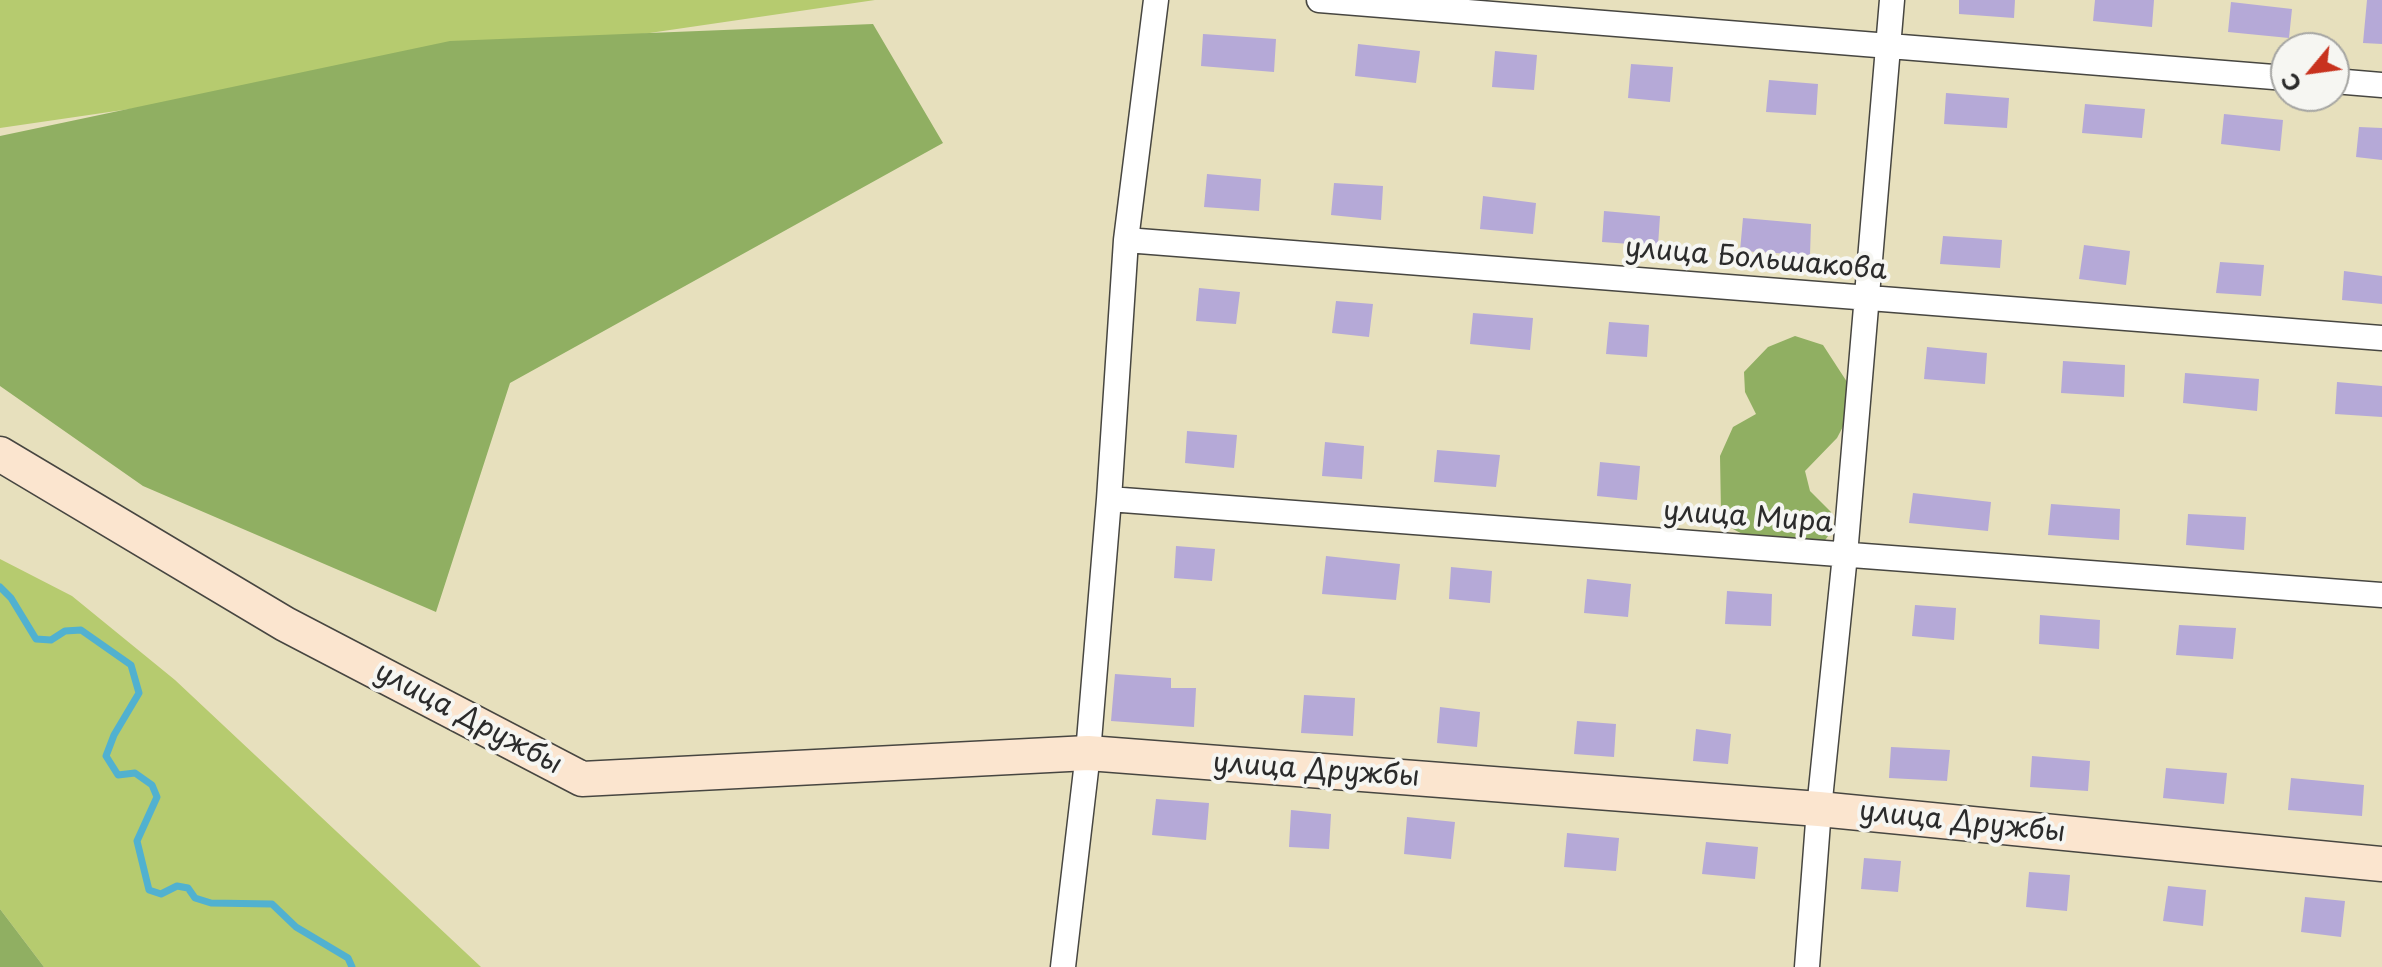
<!DOCTYPE html>
<html>
<head>
<meta charset="utf-8">
<style>
	body { margin:0 }
	#map { position:relative; width:2382px; height:967px; overflow:hidden; background:#e7e0bd; font-family:"Playpen Sans",sans-serif }
	canvas { display:block }
	.north { position:absolute; left:2270px; top:32px; width:80px; height:80px; box-sizing:border-box; background:#f6f6f2; border:2px solid #a5a5a2; border-radius:50%; rotate:241deg; font-size:22px; font-weight:700; line-height:32px; text-align:center; color:#2b2b2b }
	.north::after { content:''; display:block; margin:auto; width:28px; height:36px; background:#c8321e; clip-path:polygon(50% 0,100% 100%,50% 72%,0 100%) }
</style>
</head>
<body>
<div id="map">
<canvas width="2382" height="967"></canvas>
<div class="north">С</div>
</div>
<script>
const c = document.querySelector('canvas').getContext('2d');
c.lineJoin = 'round';
function fillPath(path, color) { c.fillStyle = color; c.fill(path, 'evenodd'); }
const shape = rows => new Path2D(rows.map(r => 'M' + r).join(''));
function strokePath(path, color, width, dash) { c.strokeStyle = color; c.lineWidth = width; c.lineCap = dash ? 'butt' : 'round'; c.setLineDash(dash || []); c.stroke(path); }
function drawText(font, color, halo, rows, align = 'center') {
  c.font = font + ' "Playpen Sans",sans-serif'; c.lineWidth = 8; c.setLineDash([]); c.textBaseline = 'middle'; c.strokeStyle = halo; c.fillStyle = color; for (const [text, x, y, turn = 0] of rows) {
    c.save(); c.translate(x, y); c.rotate((+turn || 0) * Math.PI / 180); c.textAlign = isNaN(turn) ? turn : align; if (halo) c.strokeText(text, 0, 0); c.fillText(text, 0, 0); c.restore();
  }
}
const green = shape([
	[0,0,875,0,0,128],
	[0,559,72,596,175,680,481,967,44,967,0,909]
]);
const forest = shape([
	[873,24,943,143,510,383,436,612,143,486,0,386,0,136,450,41],
	[1795,336,1823,345,1849,385,1847,419,1837,438,1805,471,1810,491,1831,512,1831,532,1823,543,1750,538,1731,528,1721,513,1720,456,1733,427,1756,414,1745,392,1744,372,1768,347],
	[0,909,44,967,0,967]
]);
const stream = shape([
	[0,587,11,598,36,639,51,640,65,631,81,630,131,665,139,693,114,735,106,756,118,775,135,773,152,785,157,797,137,841,149,890,161,894,177,886,188,888,195,898,211,903,272,904,296,927,348,958,352,967]
]);
const building = shape([
	[1959,0,2015,0,2014,18,1959,14],
	[2095,0,2154,0,2152,27,2093,21],
	[2367,0,2382,0,2382,44,2363,43],
	[2231,2,2292,9,2289,38,2228,32],
	[1203,34,1276,39,1274,72,1201,66],
	[1358,44,1420,51,1416,83,1355,76],
	[1495,51,1537,55,1534,90,1492,87],
	[1631,64,1673,67,1670,102,1628,98],
	[1769,80,1818,84,1816,115,1766,112],
	[1946,93,2009,98,2007,128,1944,124],
	[2085,104,2145,109,2142,138,2082,133],
	[2224,114,2283,120,2280,151,2221,144],
	[2359,127,2382,128,2382,160,2356,157],
	[1207,174,1261,179,1259,211,1204,207],
	[1334,183,1383,186,1381,220,1331,215],
	[1483,196,1536,203,1533,234,1480,229],
	[1604,211,1660,216,1658,246,1602,242],
	[1743,218,1811,224,1810,255,1740,251],
	[1943,236,2002,240,2000,268,1940,264],
	[2084,245,2130,251,2126,285,2079,279],
	[2220,262,2264,265,2261,296,2216,293],
	[2344,271,2382,276,2382,304,2342,300],
	[1199,288,1240,292,1236,324,1196,321],
	[1336,301,1373,304,1369,337,1332,333],
	[1473,313,1533,318,1530,350,1470,344],
	[1609,322,1649,325,1647,357,1606,354],
	[1927,347,1987,353,1985,384,1924,379],
	[2063,361,2125,365,2124,397,2061,393],
	[2185,373,2259,379,2257,411,2183,403],
	[2337,382,2382,386,2382,417,2335,414],
	[1187,431,1237,435,1234,468,1185,463],
	[1325,442,1364,446,1362,479,1322,476],
	[1437,450,1500,455,1496,487,1434,482],
	[1600,462,1640,466,1637,500,1597,496],
	[1913,493,1991,502,1988,531,1909,523],
	[2051,504,2120,509,2119,540,2048,535],
	[2188,514,2246,517,2244,550,2186,545],
	[1176,546,1215,549,1212,581,1174,578],
	[1326,556,1400,564,1396,600,1322,594],
	[1451,567,1492,571,1490,603,1449,599],
	[1587,579,1631,584,1628,617,1584,613],
	[1727,591,1772,594,1771,626,1725,624],
	[1915,605,1956,608,1954,640,1912,636],
	[2040,615,2100,620,2099,649,2039,644],
	[2179,625,2236,628,2233,659,2176,655],
	[1115,674,1171,678,1171,688,1196,688,1194,727,1111,721],
	[1304,695,1355,698,1353,736,1301,733],
	[1440,707,1480,712,1477,747,1437,743],
	[1577,721,1616,724,1614,757,1574,754],
	[1696,729,1731,734,1728,764,1693,761],
	[1891,747,1950,750,1947,781,1889,778],
	[2032,756,2090,761,2088,791,2030,787],
	[2166,768,2227,773,2224,804,2163,798],
	[2291,778,2364,785,2362,816,2288,810],
	[1156,799,1209,803,1206,840,1152,835],
	[1291,810,1331,814,1329,849,1289,847],
	[1407,817,1455,822,1451,859,1404,854],
	[1567,833,1619,838,1616,871,1564,867],
	[1706,842,1758,847,1755,879,1702,874],
	[1864,858,1901,861,1898,892,1861,889],
	[2029,872,2070,875,2067,911,2026,907],
	[2168,886,2206,890,2203,926,2163,921],
	[2305,897,2345,901,2341,937,2301,932]
]);
const street = shape([
	[1319,0,2286,78],
	[2334,81,2382,85],
	[1126,240,2382,338],
	[1109,499,2382,595],
	[1063,967,1088,753,1109,499,1126,240,1156,0],
	[1807,967,1819,809,1845,555,1892,0]
]);
const secondary = shape([
	[0,454,285,624,582,779,1088,753,1819,809,2382,864]
]);
const streetNames = [
	["улица Большакова",1756,260,5],
	["улица Мира",1748,518,4],
	["улица Дружбы",468,719,28],
	["улица Дружбы",1316,771,4],
	["улица Дружбы",1962,823,6]
];
fillPath(green, '#b6cb6f');
fillPath(forest, '#90af62');
strokePath(stream, '#51b1d0', 7);
fillPath(building, '#b5a9d7');
strokePath(street, '#474641', 27);
strokePath(secondary, '#474641', 37);
strokePath(street, '#fff', 24);
strokePath(secondary, '#fbe5cf', 34);
drawText('28px', '#2b2b2b', '#f6f6f2', streetNames);
</script>
</body>
</html>
